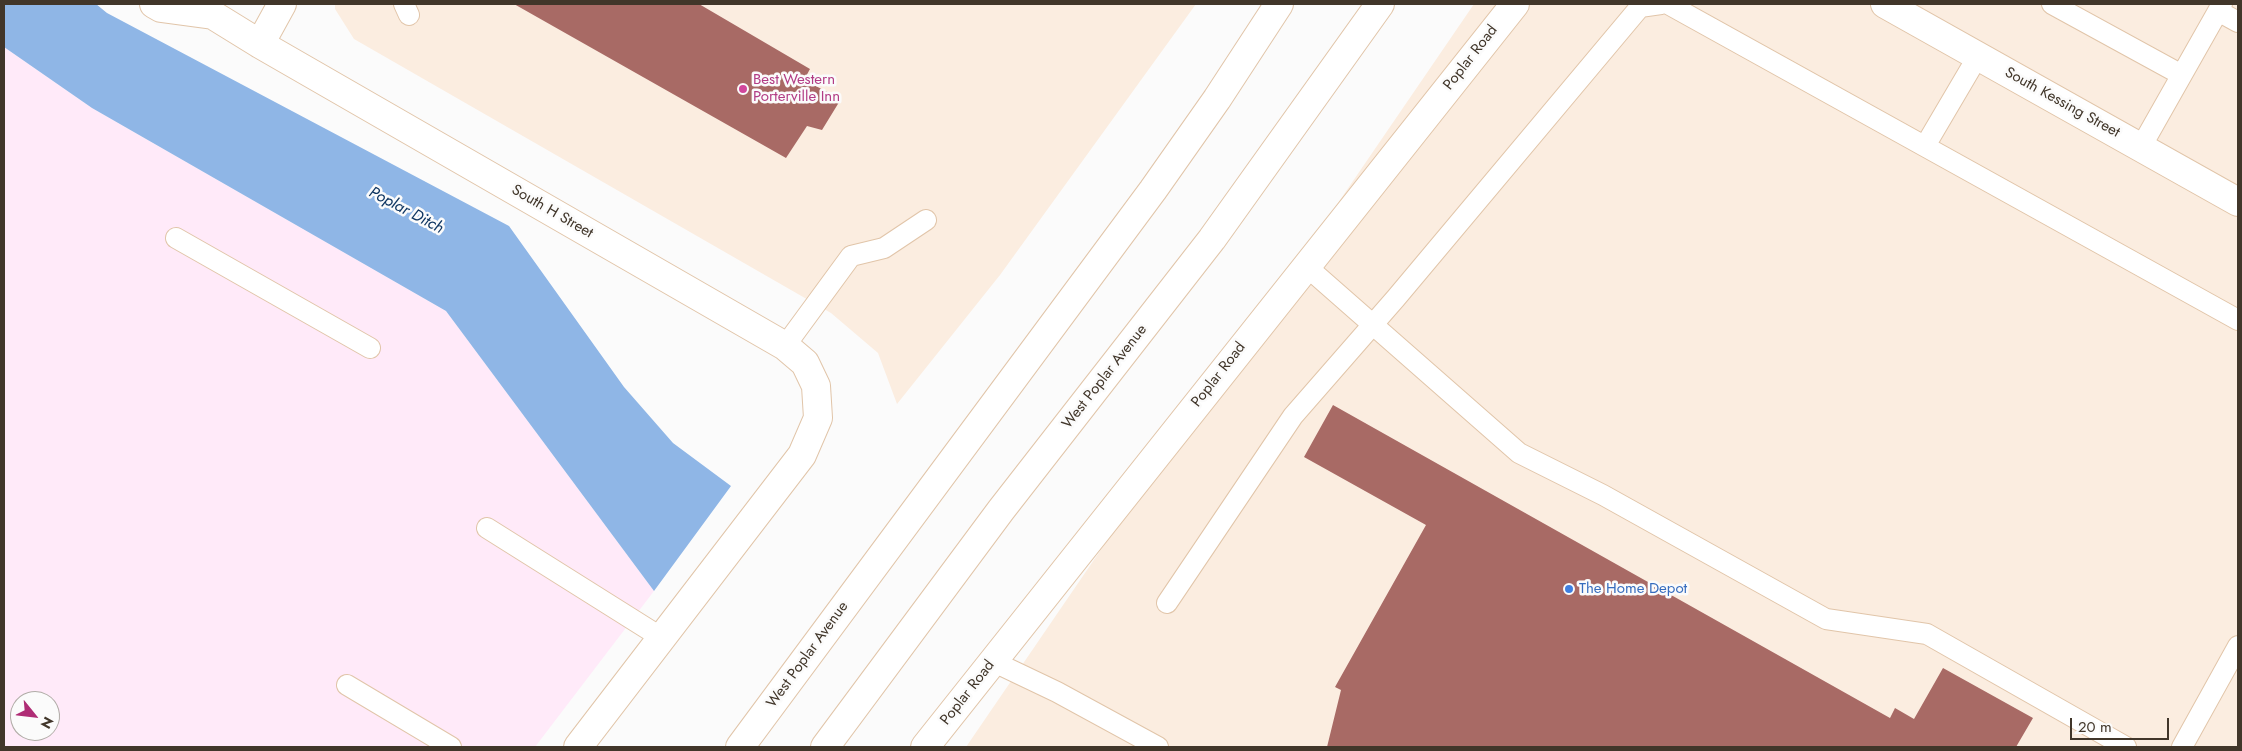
<!DOCTYPE html>
<html>
<head>
<meta charset="utf-8">
<style>
	body { margin:0 }
	#map { position:relative; width:2242px; height:751px; overflow:hidden; background:#fbfbfb; font-family:Jost,sans-serif }
	canvas { display:block }
	.frame { position:absolute; inset:0; border:5px solid #41362a; pointer-events:none }
	.north { position:absolute; left:10px; top:691px; width:50px; height:50px; box-sizing:border-box; background:#fbfbfb; border:1px solid #b1aca7; border-radius:50%; rotate:119deg; font-size:14px; font-weight:700; line-height:20px; text-align:center; color:#41362a }
	.north::after { content:''; display:block; margin:auto; width:18px; height:22px; background:#af2c75; clip-path:polygon(50% 0,100% 100%,50% 72%,0 100%) }
	.scale { position:absolute; left:2070px; top:718px; width:99px; height:22px; box-sizing:border-box; border:2px solid #41362a; border-top:0; padding-left:6px; font-size:15px; line-height:18px; white-space:nowrap; color:#41362a; -webkit-text-stroke:4px #fbfbfb; paint-order:stroke }
</style>
</head>
<body>
<div id="map">
<canvas width="2242" height="751"></canvas>
<div class="frame"></div>
<div class="north">N</div>
<div class="scale">20 m</div>
</div>
<script>
const c = document.querySelector('canvas').getContext('2d');
c.lineJoin = 'round';
function fillPath(path, color) { c.fillStyle = color; c.fill(path, 'evenodd'); }
const shape = rows => new Path2D(rows.map(r => 'M' + r).join(''));
function strokePath(path, color, width, dash) { c.strokeStyle = color; c.lineWidth = width; c.lineCap = dash ? 'butt' : 'round'; c.setLineDash(dash || []); c.stroke(path); }
function drawText(font, color, halo, rows, align = 'center') {
  c.font = font + ' Jost,sans-serif'; c.lineWidth = 5; c.setLineDash([]); c.textBaseline = 'middle'; c.strokeStyle = halo; c.fillStyle = color; for (const [text, x, y, turn = 0] of rows) {
    c.save(); c.translate(x, y); c.rotate((+turn || 0) * Math.PI / 180); c.textAlign = isNaN(turn) ? turn : align; if (halo) c.strokeText(text, 0, 0); c.fillText(text, 0, 0); c.restore();
  }
}
const built = shape([
	[335,4,1196,4,1000,275,897,404,878,353,831,313,354,39,335,9],
	[1474,4,2238,4,2237,747,966,747]
]);
const industrial = shape([
	[4,47,92,108,446,311,654,591,535,747,4,747],
	[20,701,50,701,50,731,20,731]
]);
const water = shape([
	[4,4,96,4,107,13,509,226,624,387,673,443,731,486,654,591,446,311,92,108,4,47]
]);
const building = shape([
	[514,4,699,4,810,69,804,80,841,99,822,130,807,126,786,158],
	[1333,405,1890,718,1895,708,1914,719,1943,668,2033,718,2016,747,1327,747,1341,690,1335,687,1426,525,1304,457]
]);
const service = shape([
	[404,4,409,15],
	[1668,4,2238,320],
	[2052,4,2180,74],
	[2218,11,2238,22],
	[1925,146,1978,56],
	[2141,147,2222,4],
	[176,238,370,348],
	[1306,266,1519,453,1603,495,1826,619,1927,634,2126,747],
	[785,346,851,256,884,248,926,220],
	[487,528,662,638],
	[1167,603,1293,416,1396,298,1640,7,1661,4],
	[992,661,1057,692,1158,747],
	[347,685,451,747],
	[2182,747,2238,646]
]);
const minor = shape([
	[154,4,161,8,213,15,260,44,785,346,805,363,816,386,818,418,802,455,578,747],
	[1885,4,2238,202],
	[260,44,282,4],
	[925,747,1515,4]
]);
const secondary = shape([
	[740,747,1153,190,1217,99,1279,4],
	[825,747,1001,510,1212,239,1380,4]
]);
const markers = [
	[743,89,5,"#d1479c"],
	[1569,589,5,"#3f7fe0"]
];
const streetNames = [
	["Poplar Road",1471,58,-52],
	["South Kessing Street",2062,103,29],
	["South H Street",552,212,30],
	["Poplar Road",1219,375,-52],
	["West Poplar Avenue",1105,377,-52],
	["West Poplar Avenue",808,655,-54],
	["Poplar Road",968,693,-52]
];
const hotelNames = [
	["Best Western",753,80],
	["Porterville Inn",753,97]
];
const shopNames = [
	["The Home Depot",1579,589]
];
const waterNames = [
	["Poplar Ditch",406,211,28]
];
fillPath(built, '#fbede0');
fillPath(industrial, '#ffeaf9');
fillPath(water, '#8fb6e6');
fillPath(building, '#a86a65');
strokePath(service, '#e1c5a9', 22);
strokePath(minor, '#e1c5a9', 30);
strokePath(secondary, '#e1c5a9', 30);
strokePath(service, '#fff', 20);
strokePath(minor, '#fff', 28);
strokePath(secondary, '#fff', 28);
for (const [x, y, r, color] of markers) { const dot = new Path2D(); dot.arc(x, y, r, 0, 2 * Math.PI); c.fillStyle = color; c.fill(dot); strokePath(dot, '#fbfbfb', 2); }
drawText('15px', '#41362a', '#fbfbfb', streetNames);
drawText('15px', '#b23c85', '#fbfbfb', hotelNames, 'left');
drawText('15px', '#366cbe', '#fbfbfb', shopNames, 'left');
drawText('italic 16px', '#0f3662', '#fbfbfb', waterNames);
</script>
</body>
</html>
